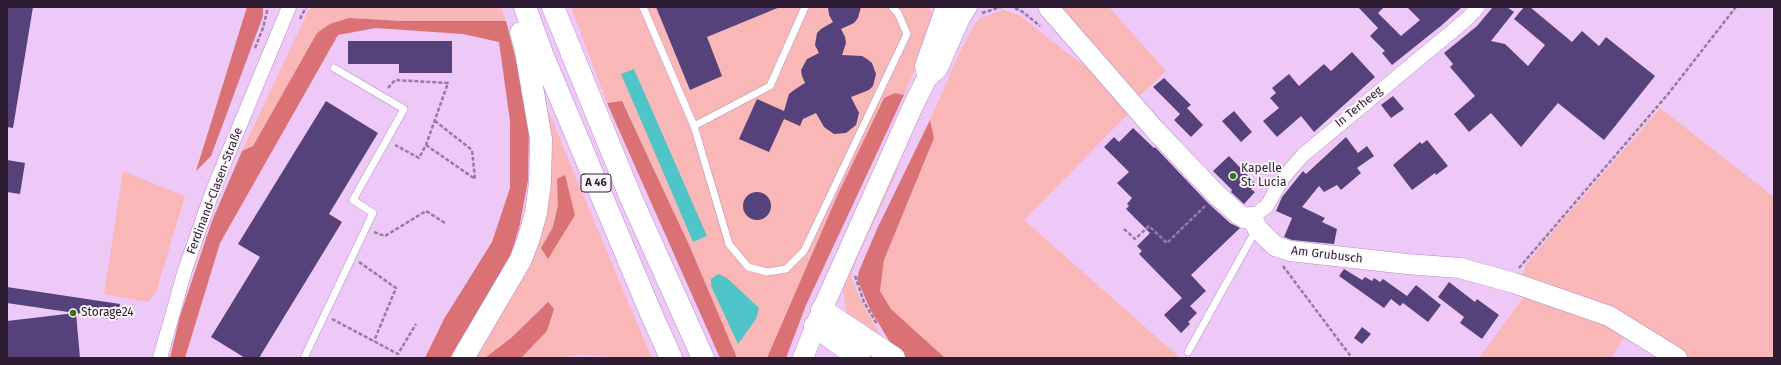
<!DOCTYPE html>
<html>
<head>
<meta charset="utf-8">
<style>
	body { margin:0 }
	#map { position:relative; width:1781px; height:365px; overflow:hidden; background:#eec9f8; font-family:"Fira Sans",sans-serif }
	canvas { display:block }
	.frame { position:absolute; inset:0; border:8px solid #2e1d32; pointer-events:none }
</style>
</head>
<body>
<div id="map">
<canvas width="1781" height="365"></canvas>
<div class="frame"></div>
</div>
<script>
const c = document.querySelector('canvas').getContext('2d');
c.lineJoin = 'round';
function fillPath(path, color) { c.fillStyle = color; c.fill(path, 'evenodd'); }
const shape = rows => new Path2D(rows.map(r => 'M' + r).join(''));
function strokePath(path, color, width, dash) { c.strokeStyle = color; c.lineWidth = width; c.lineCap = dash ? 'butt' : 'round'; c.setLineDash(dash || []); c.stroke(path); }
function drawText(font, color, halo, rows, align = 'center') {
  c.font = font + ' "Fira Sans",sans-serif'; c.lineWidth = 4; c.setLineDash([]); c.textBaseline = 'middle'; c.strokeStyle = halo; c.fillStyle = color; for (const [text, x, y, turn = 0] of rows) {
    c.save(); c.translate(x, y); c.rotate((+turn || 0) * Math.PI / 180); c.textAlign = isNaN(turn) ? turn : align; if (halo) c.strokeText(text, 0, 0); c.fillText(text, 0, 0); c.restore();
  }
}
const green = shape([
	[313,7,501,7,506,21,402,21,349,18,317,33,253,146,242,151,308,11],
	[571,7,928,7,937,17,904,95,895,93,884,98,838,194,767,358,737,358,690,247,628,113,617,101,607,103],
	[1057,7,1109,7,1166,71,1134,101],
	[1003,10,1019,15,1071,56,1091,69,1129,113,1024,220,1178,356,1177,358,945,358,891,309,880,291,884,260,934,138,930,120,958,56,973,27,980,18],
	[542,96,605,247,652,358,611,358,604,356,579,355,557,358,521,358,547,331,543,306,511,338,485,358,470,358,516,284],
	[1660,108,1774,197,1774,358,1686,358,1522,278,1525,266,1555,229],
	[899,167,852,270,852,279,857,292,880,335,875,342,853,322,847,313,843,291,846,276,891,175],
	[123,171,185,196,156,292,148,302,104,294],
	[1526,294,1627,333,1611,358,1479,358]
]);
const forest = shape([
	[247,7,263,7,263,16,211,156,196,171],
	[349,18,402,21,506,21,516,60,529,124,528,180,520,224,511,255,450,358,425,358,444,319,492,242,510,188,510,121,499,42,463,34,376,28,338,35,220,243,185,358,170,358,180,316,212,221,242,151,253,146,317,33,330,24],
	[895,93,904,95,806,305,786,358,767,358,838,194,884,98],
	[622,101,690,247,737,358,720,358,607,103],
	[930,120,934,138,884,260,880,291,891,309,945,358,907,358,896,350,888,339,870,309,857,279,859,271,878,227],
	[565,175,575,215,548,259,541,248,553,227,558,205,557,179],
	[548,302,554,309,547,331,522,357,485,358,511,338]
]);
const water = shape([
	[634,69,707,236,693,242,621,74],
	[718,274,727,278,759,308,756,319,738,344,711,286,711,279]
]);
const building = shape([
	[7,7,33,7,13,128,7,127],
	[656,7,780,7,707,37,722,76,690,90],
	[828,7,861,7,858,18,854,23,841,29,845,37,846,43,842,55,862,56,867,59,872,63,876,74,873,86,869,90,851,97,859,113,856,125,846,133,834,134,824,127,816,113,803,119,800,126,784,119,769,152,739,139,757,99,784,111,789,94,794,90,805,83,802,76,801,70,807,59,819,53,815,45,817,33,821,29,833,22,829,15],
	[1358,7,1384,7,1378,13,1401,36,1420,20,1407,7,1462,7,1442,25,1392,65,1382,53,1385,51,1370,36,1378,28],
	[1493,7,1507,7,1514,12,1491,41,1505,44,1528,66,1545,45,1514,19,1524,7,1530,7,1572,42,1582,31,1599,46,1606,37,1655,76,1604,140,1558,103,1521,147,1491,113,1469,132,1454,114,1475,96,1450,67,1453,64,1444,53,1477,26],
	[348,41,452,41,452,73,399,73,399,64,348,64],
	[1352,52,1375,77,1314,132,1301,116,1277,137,1263,121,1279,108,1270,98,1276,93,1272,88,1289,74,1299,86,1324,64,1331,71],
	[1164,78,1191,105,1187,108,1203,125,1191,137,1174,120,1180,114,1153,87],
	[1393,96,1404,109,1391,118,1381,105],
	[326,101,378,133,329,214,342,222,259,358,245,358,211,337,260,257,238,244],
	[1234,111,1252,132,1241,142,1222,121],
	[1133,128,1154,148,1155,147,1208,203,1230,223,1240,228,1191,275,1206,291,1190,306,1197,313,1188,322,1190,324,1181,333,1164,315,1182,298,1139,254,1142,251,1137,246,1150,233,1126,209,1129,206,1127,204,1132,198,1117,183,1129,172,1104,147,1114,137,1119,142],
	[1346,137,1358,153,1367,146,1374,156,1357,168,1361,173,1341,190,1337,185,1324,192,1319,186,1302,207,1325,218,1322,222,1337,229,1334,244,1292,240,1284,237,1292,218,1276,211,1282,197,1303,171,1306,174],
	[1427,140,1448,166,1436,175,1435,173,1412,190,1393,165,1420,142,1422,144],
	[1229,156,1256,184,1251,189,1255,192,1244,204,1231,192,1232,190,1213,171],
	[7,160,25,163,20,194,7,192],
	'743 206a14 14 0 1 1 28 0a14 14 0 1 1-28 0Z',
	[1344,269,1362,280,1365,277,1372,281,1374,278,1380,282,1383,279,1407,296,1416,285,1441,305,1428,322,1403,303,1400,306,1391,299,1384,308,1339,276],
	[1449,282,1475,302,1477,299,1499,315,1482,339,1460,323,1464,317,1438,297],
	[7,287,120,304,117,320,76,313,80,358,7,358,7,321,75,313,7,303],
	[1362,327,1371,334,1362,344,1354,338]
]);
const path = shape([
	[1015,8,1023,12,1040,26],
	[982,13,1001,7],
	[300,19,306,7],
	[255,48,263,28,268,7],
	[388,88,395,80,448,83,426,145,419,158,395,145],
	[426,145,475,179,472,150,435,121],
	[1124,229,1135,239,1149,226,1167,243,1205,206],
	[374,232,385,236,426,211,445,223],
	[359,262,396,288,374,341],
	[1283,266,1352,358],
	[1519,268,1668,94,1736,7],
	[855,276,864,302,877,324],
	[332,319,398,354,416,324]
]);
const lane = shape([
	[643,7,694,126,729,244,748,267,767,272,786,269,804,251,907,34,898,13,892,7],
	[694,126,770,86,805,7],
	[1188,352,1257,228],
	[304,358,373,213,353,200,404,109,334,68]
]);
const street = shape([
	[1252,217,1267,206,1282,179,1303,155,1467,19,1478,7],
	[160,358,185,270,213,190,289,7]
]);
const secondary = shape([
	[1048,7,1156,131,1216,194,1238,214,1245,218,1252,217,1257,228,1275,246,1290,251,1407,264,1460,268,1514,283,1609,316,1677,358],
	[926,71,925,66,946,7],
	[803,358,822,310,913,106,927,78,938,68,960,18,967,7]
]);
const highway = shape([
	[525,7,542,54,650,311,671,358],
	[553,7,631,198,703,358],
	[822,310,894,358],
	[815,326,859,358],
	[463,358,520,261,528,241,536,213,540,183,541,139,525,46,521,33]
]);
const markers = [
	[1233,176,4,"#347819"],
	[73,313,4,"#347819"]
];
const shields = [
	[596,183,30]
];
const shieldNames = [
	["A 46",596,183]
];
const streetNames = [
	["In Terheeg",1359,107,-39],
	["Ferdinand-Clasen-Straße",215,191,-69],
	["Am Grubusch",1327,255,7]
];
const poiNames = [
	["Kapelle",1241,169],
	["St. Lucia",1241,183],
	["Storage24",81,313]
];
fillPath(green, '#fab7b7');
fillPath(forest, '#d97175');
fillPath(water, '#50c5c9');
fillPath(building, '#56427b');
strokePath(lane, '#b68bc2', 8);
strokePath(street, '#b68bc2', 15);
strokePath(secondary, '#b68bc2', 21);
strokePath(highway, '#b68bc2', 23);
strokePath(path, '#977b9e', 2.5, [4, 2]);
strokePath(lane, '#fff', 7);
strokePath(street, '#fff', 14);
strokePath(secondary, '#fff', 20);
strokePath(highway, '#fff', 22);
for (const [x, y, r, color] of markers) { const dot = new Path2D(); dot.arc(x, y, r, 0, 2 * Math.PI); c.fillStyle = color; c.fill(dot); strokePath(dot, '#fcf7fd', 1.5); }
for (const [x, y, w] of shields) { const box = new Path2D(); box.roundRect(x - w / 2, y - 9, w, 18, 3); c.fillStyle = '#fcf7fd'; c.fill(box); strokePath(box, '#2e1d32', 1); }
drawText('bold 11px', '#2e1d32', null, shieldNames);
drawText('12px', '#2e1d32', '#fcf7fd', streetNames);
drawText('12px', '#2e1d32', '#fcf7fd', poiNames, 'left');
</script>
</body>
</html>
